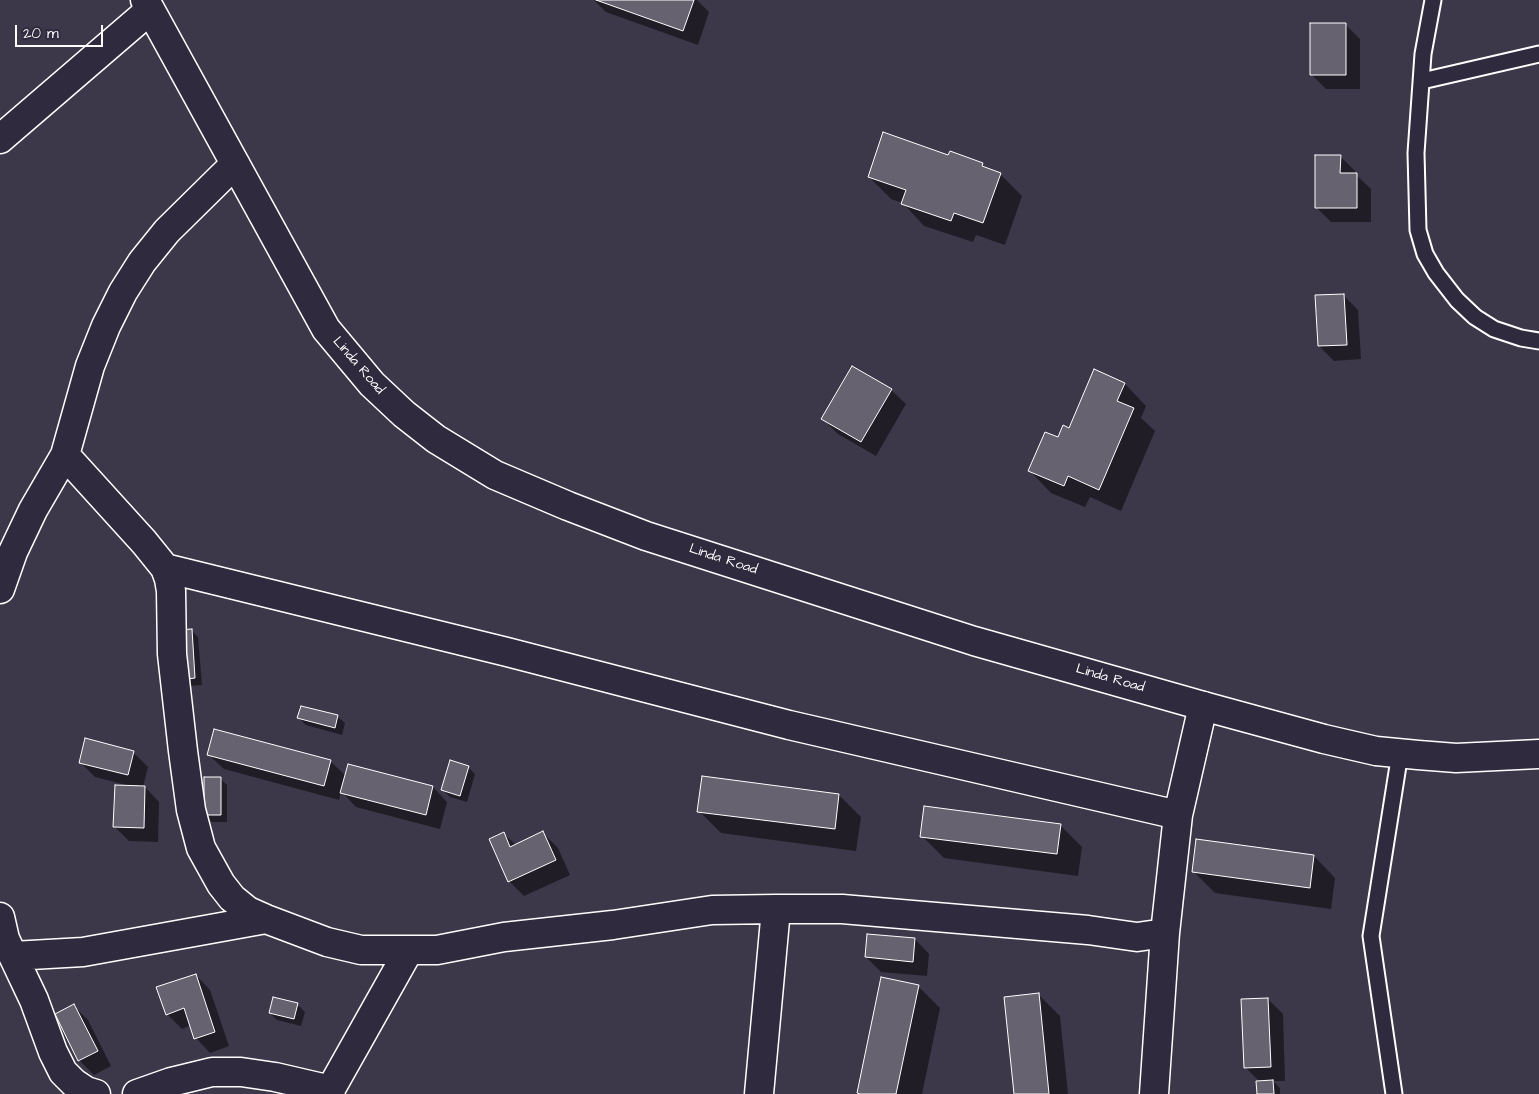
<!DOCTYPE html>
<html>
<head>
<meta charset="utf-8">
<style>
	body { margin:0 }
	#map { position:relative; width:1539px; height:1094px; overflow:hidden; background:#3c3749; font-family:"Architects Daughter",sans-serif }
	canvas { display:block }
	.scale { position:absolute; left:15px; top:25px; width:88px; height:22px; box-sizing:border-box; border:2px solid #fff; border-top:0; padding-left:6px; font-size:15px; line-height:18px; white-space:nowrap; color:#fff; -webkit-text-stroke:4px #2f2a3d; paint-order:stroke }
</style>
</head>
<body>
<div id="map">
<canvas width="1539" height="1094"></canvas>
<div class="scale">20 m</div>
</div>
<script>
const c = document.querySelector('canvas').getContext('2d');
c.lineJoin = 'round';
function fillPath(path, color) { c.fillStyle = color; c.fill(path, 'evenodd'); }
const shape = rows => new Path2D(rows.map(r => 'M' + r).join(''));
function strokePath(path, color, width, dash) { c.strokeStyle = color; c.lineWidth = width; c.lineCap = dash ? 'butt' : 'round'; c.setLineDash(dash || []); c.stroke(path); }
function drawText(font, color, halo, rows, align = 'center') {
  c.font = font + ' "Architects Daughter",sans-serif'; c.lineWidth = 4; c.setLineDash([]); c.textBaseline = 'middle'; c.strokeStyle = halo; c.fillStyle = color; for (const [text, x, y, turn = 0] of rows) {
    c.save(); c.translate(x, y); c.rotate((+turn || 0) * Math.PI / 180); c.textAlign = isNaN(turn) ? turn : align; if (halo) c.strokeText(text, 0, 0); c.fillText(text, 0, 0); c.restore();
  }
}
const shadow = shape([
	[594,0,697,0,709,12,698,45,606,12],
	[1345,24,1360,39,1360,89,1326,89,1311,74],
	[1340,156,1355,171,1355,174,1371,189,1371,222,1331,222,1316,207],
	[949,157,982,164,988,170,1000,174,1022,196,1005,245,976,235,973,242,924,226,903,203,891,199,869,177],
	[1343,295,1358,310,1361,359,1334,361,1319,346],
	[1125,384,1146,406,1141,418,1155,431,1121,511,1090,497,1085,507,1051,493,1030,471,1058,439],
	[891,390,906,404,876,456,838,434,823,419],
	[191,630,198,637,202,685,189,686,181,679],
	[337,716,345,723,342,735,306,725,299,718],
	[133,752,148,767,143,787,145,787,159,802,158,842,129,841,115,827,126,785,95,777,80,762],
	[209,755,330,761,346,776,433,787,447,802,440,829,356,807,341,791,339,800,224,769],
	[468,767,475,774,467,802,450,797,443,790],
	[220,778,227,785,227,822,212,822,205,815],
	[839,795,861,817,856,851,721,833,699,811],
	[1060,825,1082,847,1078,876,944,858,922,836],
	[543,833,558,848,570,875,524,896,509,881,504,834,516,845],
	[1314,856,1335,878,1331,909,1215,893,1193,871],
	[915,939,929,954,927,976,881,972,866,957],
	[196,975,210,990,229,1046,210,1053,196,1038,191,1025,182,1029,167,1014],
	[918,986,940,1008,922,1094,859,1094,858,1093],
	[1038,994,1060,1016,1068,1094,1015,1094],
	[1268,999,1283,1014,1285,1081,1273,1081,1280,1088,1280,1094,1258,1094,1260,1082,1245,1067],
	[298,1005,305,1012,301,1026,277,1020,270,1013],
	[74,1006,88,1020,111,1066,94,1075,79,1060]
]);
const building = shape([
	[596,0,694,0,683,31,596,0],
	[1310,23,1346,23,1346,75,1310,75,1310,23],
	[883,132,948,155,950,151,983,163,982,166,1001,173,983,223,954,213,951,221,901,204,906,190,868,177,883,132],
	[1315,155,1341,155,1340,173,1357,173,1357,208,1315,208,1315,155],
	[1344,294,1347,345,1318,346,1315,295,1344,294],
	[852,366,892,389,861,442,821,419,852,366],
	[1094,369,1125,383,1117,401,1134,408,1099,490,1068,476,1064,486,1028,471,1045,432,1058,437,1063,425,1069,428,1094,369],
	[192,629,195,678,180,680,177,630,192,629],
	[301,706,338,715,335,728,297,718,301,706],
	[214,729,331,760,324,786,207,755,214,729],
	[85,738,134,751,128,775,79,763,85,738],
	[450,760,469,766,460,796,441,790,450,760],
	[348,764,433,786,426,815,340,793,348,764],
	[702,776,839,794,835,829,697,812,702,776],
	[204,777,221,777,221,815,204,815,204,777],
	[115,785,145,786,144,828,113,827,115,785],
	[924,806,1061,824,1057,854,920,837,924,806],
	[543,831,556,860,508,882,489,839,504,832,510,847,543,831],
	[1196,839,1314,855,1310,888,1192,872,1196,839],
	[867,934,915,938,913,962,865,957,867,934],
	[196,974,215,1032,194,1039,184,1008,166,1015,156,987,196,974],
	[881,977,919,985,896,1094,860,1094,857,1093,881,977],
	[1039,993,1049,1094,1014,1094,1004,997,1039,993],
	[273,997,298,1003,294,1019,269,1013,273,997],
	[1268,998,1271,1067,1244,1068,1241,999,1268,998],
	[74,1004,98,1051,78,1061,55,1014,74,1004],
	[1273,1080,1274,1094,1257,1094,1256,1081,1273,1080]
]);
const service = shape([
	[1433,0,1423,54,1416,153,1418,230,1425,254,1436,273,1457,300,1475,317,1494,329,1521,338,1539,341],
	[1422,81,1539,54],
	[1394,1094,1371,936,1400,753]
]);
const minor = shape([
	[0,139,150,10],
	[65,455,144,542,165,568,169,579,171,591,172,654,183,751,191,810,201,848,221,884,232,898,248,911,266,919,327,942,361,950,437,950,504,937,613,925,712,910,776,909,842,909,1088,930,1137,937,1165,933],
	[165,568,507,652,789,725,1178,815],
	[0,589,13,552,33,510,65,455,90,366,106,326,123,292,142,262,167,231,235,164],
	[0,917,5,939,34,1000,53,1052,63,1072,74,1083,86,1091,96,1094],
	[13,956,83,952,266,919],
	[137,1094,171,1082,212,1072,241,1072,275,1077,331,1090],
	[328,1094,409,950],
	[759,1094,776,909],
	[1154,1094,1165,933,1178,815,1203,706]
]);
const tertiary = shape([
	[145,0,326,329,372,384,404,414,436,439,495,475,568,506,646,536,974,641,1203,706,1324,739,1376,751,1418,755,1456,758,1539,754]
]);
const streetNames = [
	["Linda Road",358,366,49],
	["Linda Road",723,560,18],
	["Linda Road",1110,679,16]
];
fillPath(shadow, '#0007');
fillPath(building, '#666270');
strokePath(building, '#fff', 1);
strokePath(service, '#fff', 19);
strokePath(minor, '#fff', 31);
strokePath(tertiary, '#fff', 31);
strokePath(service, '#2f2a3d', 15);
strokePath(minor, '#2f2a3d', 28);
strokePath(tertiary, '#2f2a3d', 28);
drawText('14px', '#fff', '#2f2a3d', streetNames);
</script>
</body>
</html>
